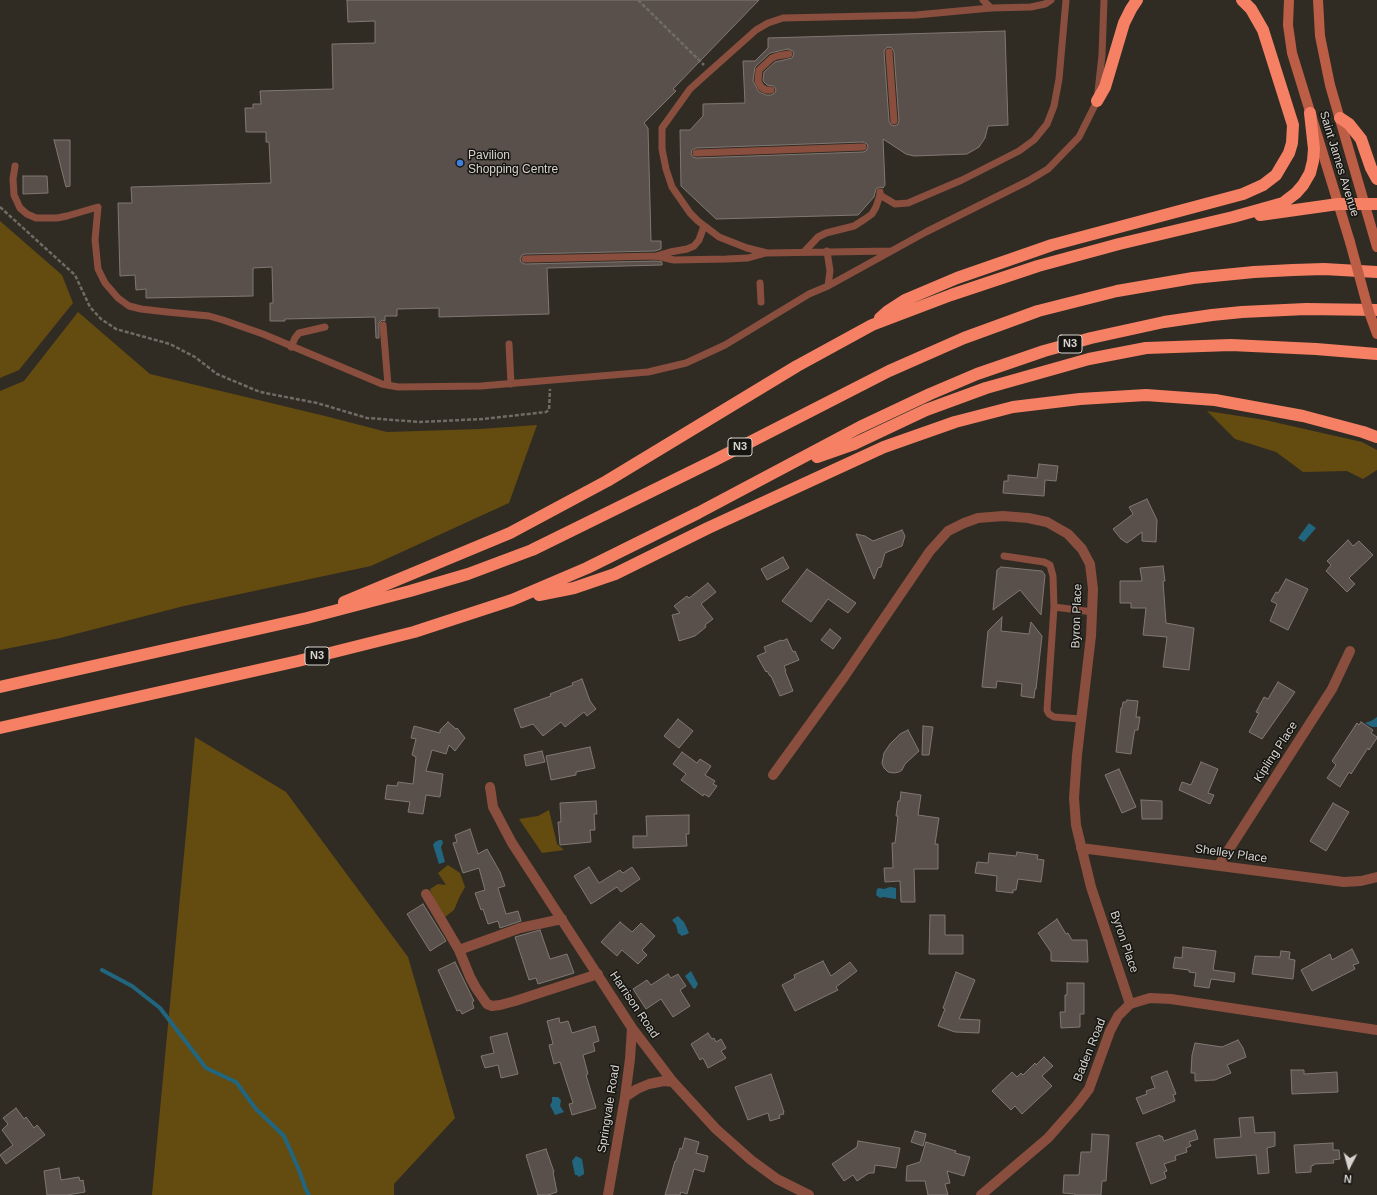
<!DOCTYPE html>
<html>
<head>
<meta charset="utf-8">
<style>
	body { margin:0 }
	#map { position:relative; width:1377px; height:1195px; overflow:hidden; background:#302c24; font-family:Helvetica,sans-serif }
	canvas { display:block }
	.north { position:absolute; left:1329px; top:1147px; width:40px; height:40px; -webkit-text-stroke:3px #161511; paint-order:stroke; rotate:186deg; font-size:11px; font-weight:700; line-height:16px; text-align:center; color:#d7d4cf }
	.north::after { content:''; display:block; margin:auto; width:14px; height:18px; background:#d7d4cf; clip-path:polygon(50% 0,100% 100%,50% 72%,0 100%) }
</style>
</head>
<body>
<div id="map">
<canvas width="1377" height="1195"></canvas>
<div class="north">N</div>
</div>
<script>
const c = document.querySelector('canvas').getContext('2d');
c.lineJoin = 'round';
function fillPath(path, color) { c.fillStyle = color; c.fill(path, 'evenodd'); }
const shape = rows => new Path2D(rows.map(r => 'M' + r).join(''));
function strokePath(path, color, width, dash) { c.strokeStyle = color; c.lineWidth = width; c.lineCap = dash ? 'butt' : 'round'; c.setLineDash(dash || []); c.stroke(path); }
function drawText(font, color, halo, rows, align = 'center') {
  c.font = font + ' Helvetica,sans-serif'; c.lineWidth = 3; c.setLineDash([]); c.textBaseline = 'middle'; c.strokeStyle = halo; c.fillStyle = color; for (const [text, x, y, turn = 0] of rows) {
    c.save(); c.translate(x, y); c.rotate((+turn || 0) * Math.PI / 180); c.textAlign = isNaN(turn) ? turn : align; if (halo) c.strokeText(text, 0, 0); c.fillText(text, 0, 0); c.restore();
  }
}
const green = shape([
	[0,221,62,275,73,303,19,370,0,378],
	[78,312,150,374,325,416,387,432,480,429,537,425,509,503,371,566,184,606,60,638,0,650,0,391,24,381],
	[1207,411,1265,420,1362,442,1377,450,1377,470,1363,479,1347,471,1303,472,1276,452,1235,439],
	[195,737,286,792,408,957,455,1118,394,1184,394,1195,152,1195],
	[549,810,557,844,564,850,542,853,519,819,538,816],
	[448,865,460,873,465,887,459,898,454,910,445,917,433,898,430,889,438,884,446,885,438,873]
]);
const water = shape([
	[1309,523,1316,528,1304,542,1298,538],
	[1377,717,1377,727,1372,727,1365,723,1371,721],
	[439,840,442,840,443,843,441,847,445,862,439,864,433,845,435,842],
	[890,887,896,888,896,899,883,897,880,898,876,895,877,889,879,888,884,889],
	[678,916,684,922,689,933,685,935,684,935,682,936,678,933,676,925,672,920],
	[691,971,698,984,695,989,693,988,685,976],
	[552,1097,558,1097,561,1100,560,1106,564,1112,555,1115,550,1105,552,1102],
	[576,1156,582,1159,584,1171,584,1174,579,1177,577,1175,575,1175,572,1161]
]);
const stream = shape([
	[102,970,132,986,160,1008,206,1068,236,1082,256,1109,284,1136,299,1170,306,1190,309,1195]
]);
const building = shape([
	[347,0,759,0,673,89,676,91,644,123,648,128,651,241,661,241,661,249,655,251,525,254,522,255,520,259,521,262,525,264,656,261,662,262,662,265,547,268,549,314,439,317,439,308,397,309,397,316,385,316,385,321,382,320,379,323,379,338,376,338,375,317,285,319,285,321,270,321,270,303,273,303,272,267,253,268,253,296,146,298,146,289,136,290,135,275,120,276,118,203,132,203,131,187,271,183,269,142,266,142,266,132,246,132,245,108,253,108,253,104,261,104,260,91,333,89,332,44,375,43,375,21,348,22,347,0],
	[1005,31,1008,125,988,126,985,138,979,147,967,154,914,156,906,154,883,139,885,185,883,188,880,187,876,189,874,197,858,215,716,219,681,186,680,130,690,130,703,116,703,104,745,103,743,61,755,61,768,48,768,38,1005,31],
	[888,47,892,48,894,52,899,121,898,124,895,126,891,125,889,121,884,52,885,49,888,47],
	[788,49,793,51,794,54,792,58,775,62,764,72,763,80,764,82,767,85,774,86,776,90,775,93,771,95,766,95,759,92,753,81,755,67,770,53,788,49],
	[863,142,867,144,868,147,866,151,863,152,696,158,693,157,691,154,692,150,696,148,863,142],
	[54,140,70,140,70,186,66,187,54,140],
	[23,176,47,176,48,193,23,194,23,176],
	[1039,464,1058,466,1056,481,1045,480,1044,496,1003,493,1004,481,1008,481,1008,475,1037,478,1039,464],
	[1147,499,1157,520,1156,542,1142,541,1142,532,1127,543,1121,539,1113,529,1133,514,1129,507,1147,499],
	[902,530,905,536,902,546,885,553,881,567,878,568,874,579,856,534,865,536,873,541,902,530],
	[1348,540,1353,546,1359,541,1373,555,1349,578,1355,584,1347,592,1326,571,1331,565,1327,561,1348,540],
	[783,557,789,568,767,580,761,569,783,557],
	[1163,566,1165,581,1163,581,1166,623,1194,628,1189,670,1163,667,1167,637,1143,635,1146,608,1131,608,1131,603,1120,603,1120,581,1142,581,1140,568,1163,566],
	[1001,567,1042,571,1045,575,1041,615,1020,590,993,610,997,570,1001,567],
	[807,569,856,603,848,613,828,599,811,622,782,601,807,569],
	[1286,579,1308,589,1288,630,1270,621,1277,604,1271,601,1276,592,1278,593,1286,579],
	[708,583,716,592,701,604,713,619,705,625,706,627,695,636,679,641,672,615,680,613,674,606,687,596,689,598,708,583],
	[1002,617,1001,631,1029,634,1031,622,1042,636,1036,689,1035,689,1034,698,1021,696,1022,684,997,681,996,688,982,687,988,631,1002,617],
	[830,629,841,638,833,649,821,640,830,629],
	[787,639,793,652,795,651,799,660,784,666,786,671,785,671,793,691,780,696,771,676,770,676,767,671,766,672,757,656,766,652,764,647,781,640,782,641,787,639],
	[582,679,590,701,596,709,587,716,584,712,565,727,561,722,543,736,533,724,521,728,514,709,551,696,550,694,573,685,572,683,582,679],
	[1278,682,1295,692,1262,739,1249,732,1259,713,1256,712,1264,697,1268,699,1278,682],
	[1127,700,1138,701,1136,717,1140,717,1138,730,1135,730,1134,734,1131,754,1116,752,1121,708,1122,708,1123,702,1126,702,1127,700],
	[678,719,693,731,679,748,664,736,678,719],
	[448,722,456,729,457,728,465,738,455,751,449,745,446,754,432,750,426,771,443,774,440,797,426,795,423,814,408,812,410,802,385,799,387,785,397,786,398,782,413,784,416,757,412,755,416,739,411,738,414,726,440,733,440,730,448,722],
	[1361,722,1373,730,1371,733,1377,737,1377,738,1369,750,1368,748,1351,774,1349,772,1340,787,1327,778,1336,765,1332,761,1357,723,1359,725,1361,722],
	[923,726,933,727,929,755,922,755,923,726],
	[908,730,919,751,905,764,902,770,899,772,894,773,888,772,884,768,882,763,884,753,890,744,900,734,908,730],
	[590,747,595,768,576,772,576,775,551,780,546,756,590,747],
	[542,751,545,762,526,766,524,755,542,751],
	[682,752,697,763,700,759,711,766,705,775,715,781,713,784,717,786,709,797,704,794,703,796,681,780,686,774,673,764,682,752],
	[1201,762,1218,769,1208,793,1214,795,1210,804,1179,790,1182,782,1191,785,1201,762],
	[1119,769,1136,807,1122,813,1105,775,1119,769],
	[901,792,921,795,918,815,939,818,935,844,938,844,938,869,914,869,915,902,901,902,900,881,885,882,884,868,893,868,892,843,895,843,898,816,896,816,898,801,900,801,901,792],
	[1141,800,1162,801,1162,819,1142,819,1141,800],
	[596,801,597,814,594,814,595,830,590,830,591,842,560,845,558,822,561,822,560,803,596,801],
	[1333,803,1349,812,1326,851,1310,841,1333,803],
	[689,815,689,834,686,834,687,846,633,848,633,836,647,836,646,816,689,815],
	[470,829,478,854,487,849,500,872,505,886,498,888,506,914,518,911,521,921,500,928,498,921,488,924,483,909,481,910,475,893,485,890,479,868,463,873,453,843,457,842,455,835,470,829],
	[1017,852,1038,855,1037,859,1044,860,1041,882,1018,879,1016,890,1013,890,1013,893,996,891,997,876,975,873,977,862,988,863,989,853,1016,856,1017,852],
	[589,867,599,883,620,870,623,873,632,867,640,879,621,892,617,887,591,904,574,876,589,867],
	[423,904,446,941,430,951,407,914,423,904],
	[930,915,945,915,945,935,963,935,963,954,929,954,930,915],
	[1057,919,1066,934,1068,933,1072,940,1087,940,1088,962,1051,961,1051,952,1038,933,1057,919],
	[620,922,632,932,641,923,655,936,642,950,647,955,638,964,622,950,617,956,601,942,620,922],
	[540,930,550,959,567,954,574,973,538,984,536,978,529,980,515,937,540,930],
	[1183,947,1216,951,1213,970,1235,973,1234,982,1211,979,1209,988,1194,986,1196,973,1189,972,1189,970,1173,968,1175,957,1182,958,1183,947],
	[1352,949,1359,963,1353,965,1355,969,1312,991,1301,970,1330,954,1332,960,1352,949],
	[1281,951,1290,952,1289,959,1295,960,1293,979,1252,974,1255,956,1280,957,1281,951],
	[823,961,831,976,850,962,857,971,836,987,838,990,795,1011,782,985,795,978,794,975,823,961],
	[455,962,474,1001,472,1002,474,1008,462,1014,460,1010,457,1011,438,970,455,962],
	[956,972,975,980,959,1019,980,1020,979,1033,955,1032,938,1026,945,1009,943,1008,947,997,956,972],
	[668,974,671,978,678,974,686,986,680,990,690,1006,673,1017,661,999,646,1009,633,989,647,980,651,985,668,974],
	[1067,983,1084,983,1084,1014,1080,1014,1080,1027,1061,1028,1060,1012,1065,1012,1065,995,1067,995,1067,983],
	[559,1018,560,1023,568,1021,572,1033,595,1026,599,1041,593,1043,595,1051,583,1055,588,1074,586,1075,596,1108,572,1115,569,1104,573,1103,560,1062,554,1064,549,1045,553,1044,547,1021,559,1018],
	[507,1033,518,1074,501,1078,498,1065,485,1068,481,1056,494,1053,490,1037,507,1033],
	[708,1033,712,1039,714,1038,716,1042,721,1039,726,1048,721,1051,726,1058,708,1068,703,1058,700,1060,691,1044,708,1033],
	[1238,1040,1243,1048,1246,1057,1227,1065,1231,1073,1215,1080,1195,1081,1195,1073,1191,1073,1192,1055,1195,1043,1222,1047,1238,1040],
	[1044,1057,1053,1066,1042,1076,1052,1086,1022,1114,1015,1106,1011,1110,992,1091,1012,1072,1017,1077,1021,1073,1023,1075,1035,1063,1036,1065,1044,1057],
	[1291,1070,1304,1070,1304,1074,1337,1072,1338,1092,1292,1094,1291,1070],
	[1167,1071,1176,1094,1173,1095,1175,1101,1143,1114,1136,1098,1147,1094,1146,1091,1155,1088,1151,1077,1167,1071],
	[771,1074,784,1112,783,1112,784,1114,779,1115,780,1118,770,1121,768,1113,748,1120,735,1087,771,1074],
	[16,1108,24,1119,26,1117,34,1128,37,1125,45,1135,6,1164,0,1155,13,1145,2,1130,8,1124,3,1118,16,1108],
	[1253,1117,1255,1133,1275,1132,1275,1146,1267,1148,1269,1173,1258,1174,1256,1155,1216,1158,1214,1139,1241,1137,1239,1118,1253,1117],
	[1195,1130,1198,1139,1189,1142,1191,1146,1186,1148,1187,1152,1175,1156,1176,1160,1164,1164,1167,1171,1164,1172,1166,1178,1151,1184,1136,1143,1160,1135,1160,1137,1162,1136,1164,1141,1195,1130],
	[915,1131,926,1134,923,1146,911,1142,915,1131],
	[1092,1134,1109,1135,1106,1181,1102,1181,1101,1195,1075,1195,1075,1194,1063,1193,1064,1175,1079,1175,1081,1152,1091,1152,1092,1134],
	[685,1138,699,1142,696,1153,708,1156,704,1172,694,1169,687,1194,681,1192,680,1195,665,1195,675,1161,676,1161,680,1148,682,1149,685,1138],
	[858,1141,900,1148,896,1168,875,1165,874,1173,869,1173,857,1181,853,1175,844,1181,832,1164,857,1147,858,1141],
	[926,1142,956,1151,955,1153,970,1157,964,1176,947,1171,950,1183,945,1184,948,1195,928,1195,925,1181,906,1181,907,1166,920,1162,926,1142],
	[1333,1143,1333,1150,1339,1150,1340,1159,1333,1160,1334,1163,1314,1164,1314,1165,1311,1166,1311,1172,1296,1173,1294,1145,1333,1143],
	[546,1149,554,1172,553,1172,557,1192,548,1195,538,1195,526,1155,546,1149],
	[59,1168,61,1180,79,1177,80,1181,83,1180,85,1192,67,1195,47,1195,44,1171,59,1168]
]);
const path = shape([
	[638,0,704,65],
	[0,207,75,275,90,307,101,319,116,329,170,344,195,357,217,374,260,392,317,403,367,418,420,422,483,419,546,412,549,410,550,389]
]);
const service = shape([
	[983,0,991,8],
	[889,52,894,121],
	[771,90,766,90,762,88,760,85,758,81,759,70,772,58,777,56,789,54],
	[696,153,863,147],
	[15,166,13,179,14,195,20,208,27,214,36,218,57,218,67,216,98,207,95,240,98,269,105,283,118,298,129,306,141,309,167,312,209,316,223,320,263,334,382,384,398,387,481,386,648,372,686,363,725,345,809,294,828,286,926,232,1028,181,1048,169,1079,137,1097,101,1102,55,1104,0],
	[880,195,895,204,908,203,962,180,1019,151,1034,140,1047,124,1054,106,1059,79,1066,0],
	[704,226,699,240,694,246,687,249,670,252,656,256,674,260,726,259,748,258,766,253],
	[827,251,830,271,828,286],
	[891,251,767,253,747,248,719,237,698,221,690,213,672,187,666,169,662,149,662,128,690,89,710,71,756,30,768,23,783,18,916,15,991,8,1031,7,1045,4,1051,0],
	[804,252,818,237,826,233,854,226,865,219,872,214,876,207,880,195,880,192],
	[525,259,656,256],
	[760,283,761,302],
	[383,325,388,385],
	[509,344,511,384],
	[291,347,295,338,299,333,325,327],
	[1004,556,1044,562,1050,565,1053,576,1054,607,1047,710,1049,714,1054,717,1081,719],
	[1054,607,1093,612]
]);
const minor = shape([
	[773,775,844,677,930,551,948,531,964,523,978,518,1003,516,1028,518,1047,522,1068,534,1082,549,1090,564,1093,589,1091,636,1077,755,1074,798,1076,825,1091,887,1130,1004],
	[490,787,493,807,512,843,632,1028,673,1082,716,1129,751,1160,777,1179,809,1195],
	[1081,848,1344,882,1361,881,1377,877],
	[1219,865,1332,689,1350,651],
	[426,894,459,950,470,977,476,988,487,1004,492,1006,500,1005,515,1001,598,974],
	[459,950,520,928,562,919],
	[625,1097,637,1089,649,1084,664,1081,673,1082],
	[608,1195,625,1097,630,1059,632,1028]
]);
const tertiary = shape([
	[981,1195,1048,1138,1077,1105,1089,1089,1110,1031,1118,1016,1130,1004,1150,998,1171,999,1377,1030]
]);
const secondary = shape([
	[1289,0,1288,25,1292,53,1350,242],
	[1318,0,1320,36,1330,85,1377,247]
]);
const motorway = shape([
	[1097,101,1105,87,1124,23,1131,9,1137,0],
	[1340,118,1349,124,1361,139,1371,168,1377,179],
	[1260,215,1338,204,1377,204],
	[880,318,888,311,905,300,957,278,1052,245,1243,194,1263,185,1276,175,1289,153,1292,143,1293,125,1263,30,1251,9,1242,0],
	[817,457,854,444,926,410,986,388,1089,359,1146,348,1231,345,1316,349,1377,354],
	[539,595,574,588,615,574,708,528,884,447,955,422,1013,407,1080,399,1146,395,1215,400,1303,416,1363,432,1377,437],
	[344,602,510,533,607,481,797,366,872,325,951,295,1038,266,1119,244,1233,217,1283,203,1296,193,1303,185,1310,173,1313,161,1314,149,1310,113],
	[0,687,307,618,410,591,468,574,532,550,713,461,889,371,964,338,1038,311,1117,291,1193,278,1254,272,1293,270,1324,269,1377,272],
	[0,728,298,661,414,632,512,600,587,568,698,513,860,427,930,394,977,374,1044,351,1091,338,1164,322,1212,315,1242,312,1306,309,1377,310]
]);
const secondaryBridge = shape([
	[1350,242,1369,312,1377,334]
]);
const markers = [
	[460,163,4,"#3f7fe0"]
];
const shields = [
	[1070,344,24],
	[740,447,24],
	[317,656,24]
];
const shieldNames = [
	["N3",1070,344],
	["N3",740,447],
	["N3",317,656]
];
const poiNames = [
	["Pavilion",468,156],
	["Shopping Centre",468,170]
];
const streetNames = [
	["Saint James Avenue",1339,164,73],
	["Byron Place",1077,616,-88],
	["Kipling Place",1276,752,-57],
	["Shelley Place",1231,854,8],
	["Byron Place",1124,942,71],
	["Harrison Road",634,1005,56],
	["Baden Road",1090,1050,-68],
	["Springvale Road",609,1109,-81]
];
fillPath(green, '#644b0f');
fillPath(water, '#22657e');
strokePath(stream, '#22657e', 4);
fillPath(building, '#59504c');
strokePath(building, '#817772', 1);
strokePath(path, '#6f6c65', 2.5, [4, 2]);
strokePath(service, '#894e3e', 7);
strokePath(minor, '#894e3e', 10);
strokePath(tertiary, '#894e3e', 10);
strokePath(secondary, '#bc5d46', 10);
strokePath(motorway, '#f68063', 12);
strokePath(secondaryBridge, '#bc5d46', 10);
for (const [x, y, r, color] of markers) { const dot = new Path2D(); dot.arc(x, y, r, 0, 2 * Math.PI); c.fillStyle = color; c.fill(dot); strokePath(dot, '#161511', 1.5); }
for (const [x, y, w] of shields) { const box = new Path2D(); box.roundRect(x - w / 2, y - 9, w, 18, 3); c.fillStyle = '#161511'; c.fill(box); strokePath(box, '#d7d4cf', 1); }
drawText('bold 11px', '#d7d4cf', null, shieldNames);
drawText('12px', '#d7d4cf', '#161511', poiNames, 'left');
drawText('12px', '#d7d4cf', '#161511', streetNames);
</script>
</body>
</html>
